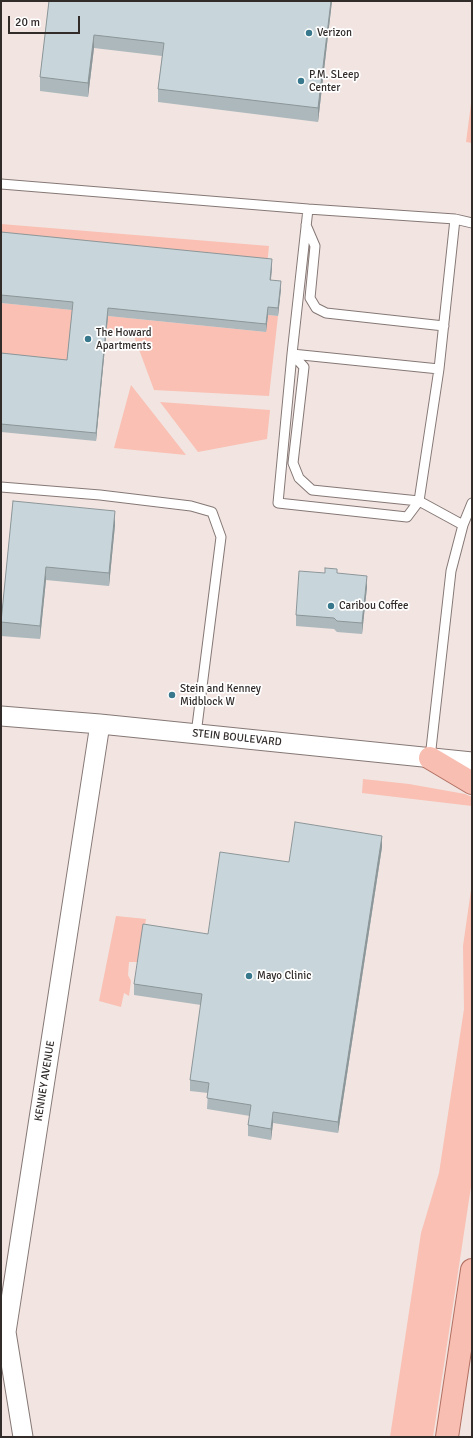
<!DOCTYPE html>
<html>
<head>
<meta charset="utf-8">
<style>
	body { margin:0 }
	#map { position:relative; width:473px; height:1438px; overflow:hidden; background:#f2e4e1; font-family:Signika,sans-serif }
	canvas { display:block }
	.frame { position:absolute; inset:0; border:2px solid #312b2a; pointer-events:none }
	.scale { position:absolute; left:8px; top:16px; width:72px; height:18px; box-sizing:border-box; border:2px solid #312b2a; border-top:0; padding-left:5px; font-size:12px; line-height:14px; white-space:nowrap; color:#312b2a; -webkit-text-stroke:3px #fff; paint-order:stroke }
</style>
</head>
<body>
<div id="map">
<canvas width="473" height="1438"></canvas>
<div class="frame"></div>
<div class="scale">20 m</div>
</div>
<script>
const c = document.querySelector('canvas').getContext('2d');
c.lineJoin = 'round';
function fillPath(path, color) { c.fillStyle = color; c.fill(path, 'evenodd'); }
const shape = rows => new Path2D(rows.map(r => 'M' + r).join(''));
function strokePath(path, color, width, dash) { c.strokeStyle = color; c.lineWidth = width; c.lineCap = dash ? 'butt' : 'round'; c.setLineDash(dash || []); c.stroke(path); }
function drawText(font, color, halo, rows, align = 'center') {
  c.font = font + ' Signika,sans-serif'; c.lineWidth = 3.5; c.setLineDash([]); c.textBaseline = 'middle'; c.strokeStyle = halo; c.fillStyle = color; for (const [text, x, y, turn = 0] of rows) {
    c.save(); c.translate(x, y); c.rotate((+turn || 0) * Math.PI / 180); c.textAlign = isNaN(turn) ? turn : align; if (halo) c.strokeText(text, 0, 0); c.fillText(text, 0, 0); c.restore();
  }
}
const green = shape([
	[472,96,472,143,466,142],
	[1,224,269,246,267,266,1,240],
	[1,303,73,310,67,368,1,361],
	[268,315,278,316,269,396,154,390,134,336,106,333,108,316,266,332],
	[131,385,186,455,114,448],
	[160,402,270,410,267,439,198,452],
	[363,779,409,784,465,794,472,797,472,806,362,793],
	[472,883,472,1180,433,1437,390,1437,421,1233,439,1173,464,1009,463,946],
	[116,916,146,919,139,962,129,962,128,975,131,981,129,996,124,993,121,1007,99,1001]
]);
const lane = shape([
	[1,184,308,209,455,219,472,223],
	[455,219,439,369,419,501,463,525],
	[306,225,315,246,310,298,316,308,326,313,444,326],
	[292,354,304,367,293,463,299,478,312,490,419,501,407,517,278,503,292,354,308,209],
	[292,354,439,369],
	[1,487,100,495,191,506,212,512,221,537,196,734],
	[430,758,451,571,463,525,472,503]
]);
const street = shape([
	[1,716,100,724,472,762],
	[23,1437,6,1332,100,724]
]);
const primary = shape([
	[430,758,472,783],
	[447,1437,472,1270]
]);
const wall = shape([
	[49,1,332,1,318,122,158,102,158,89,162,56,94,48,88,97,40,91,40,77],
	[1,232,272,267,271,280,281,289,278,316,268,315,266,332,108,316,96,441,1,432,1,353,67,360,72,310,1,303],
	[13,501,115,525,109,586,46,580,40,639,1,636,1,622],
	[325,573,337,573,367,587,362,634,337,632,334,629,296,626,296,615],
	[382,847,338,1133,273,1123,271,1140,248,1136,248,1125,250,1116,207,1109,208,1093,190,1091,190,1080,201,1005,134,995,134,984,208,934,289,862]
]);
const shadedWall = shape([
	[331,1,332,1,318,122,318,108],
	[94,35,94,48,88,97,88,83],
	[272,259,272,267,270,288,270,280],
	[281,281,281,289,278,316,278,308],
	[268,307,268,315,266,332,266,324],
	[108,308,108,316,96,441,96,433],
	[115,511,115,525,109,586,109,573],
	[46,567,46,580,40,639,40,626],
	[367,576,367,587,362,634,362,623],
	[382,836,382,847,338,1133,338,1122],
	[273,1112,273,1123,271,1140,271,1129]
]);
const building = shape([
	[49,1,331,1,318,108,158,89,164,43,94,35,88,83,40,77,49,1],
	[1,232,272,259,270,280,281,281,278,308,268,307,266,324,108,308,96,433,1,424,1,353,67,360,73,302,1,295,1,232],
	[13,501,115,511,109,573,46,567,40,626,1,622,13,501],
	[325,568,337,569,337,573,367,576,362,623,337,621,334,618,296,615,299,571,325,573,325,568],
	[295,822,382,836,338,1122,273,1112,271,1129,248,1125,251,1105,207,1098,209,1083,190,1080,202,994,134,984,143,924,208,934,220,852,289,862,295,822]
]);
const markers = [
	[309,33,4,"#38788c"],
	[301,81,4,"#38788c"],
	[88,339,4,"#38788c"],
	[331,606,4,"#38788c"],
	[172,695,4,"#38788c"],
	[249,976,4,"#38788c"]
];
const poiNames = [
	["Verizon",317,33],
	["P.M. SLeep",309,75],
	["Center",309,88],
	["The Howard",96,333],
	["Apartments",96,346],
	["Caribou Coffee",339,606],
	["Stein and Kenney",180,689],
	["Midblock W",180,702],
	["Mayo Clinic",257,976]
];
const streetNames = [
	["STEIN BOULEVARD",237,738,6],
	["KENNEY AVENUE",45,1081,-81]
];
fillPath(green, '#f9c0b3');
strokePath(lane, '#857875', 11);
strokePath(street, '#857875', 21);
strokePath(primary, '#b06f61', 24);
strokePath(lane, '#fff', 9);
strokePath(street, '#fff', 19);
strokePath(primary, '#f9beb2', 22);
fillPath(wall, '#acb8bc');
fillPath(shadedWall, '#8c9699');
fillPath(building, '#c8d6db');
strokePath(building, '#8c9699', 1);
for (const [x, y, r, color] of markers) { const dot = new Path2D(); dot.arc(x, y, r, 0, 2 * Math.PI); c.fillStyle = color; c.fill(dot); strokePath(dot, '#fff', 1.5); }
drawText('11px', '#312b2a', '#fff', poiNames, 'left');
drawText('11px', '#312b2a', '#fff', streetNames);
</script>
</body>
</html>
